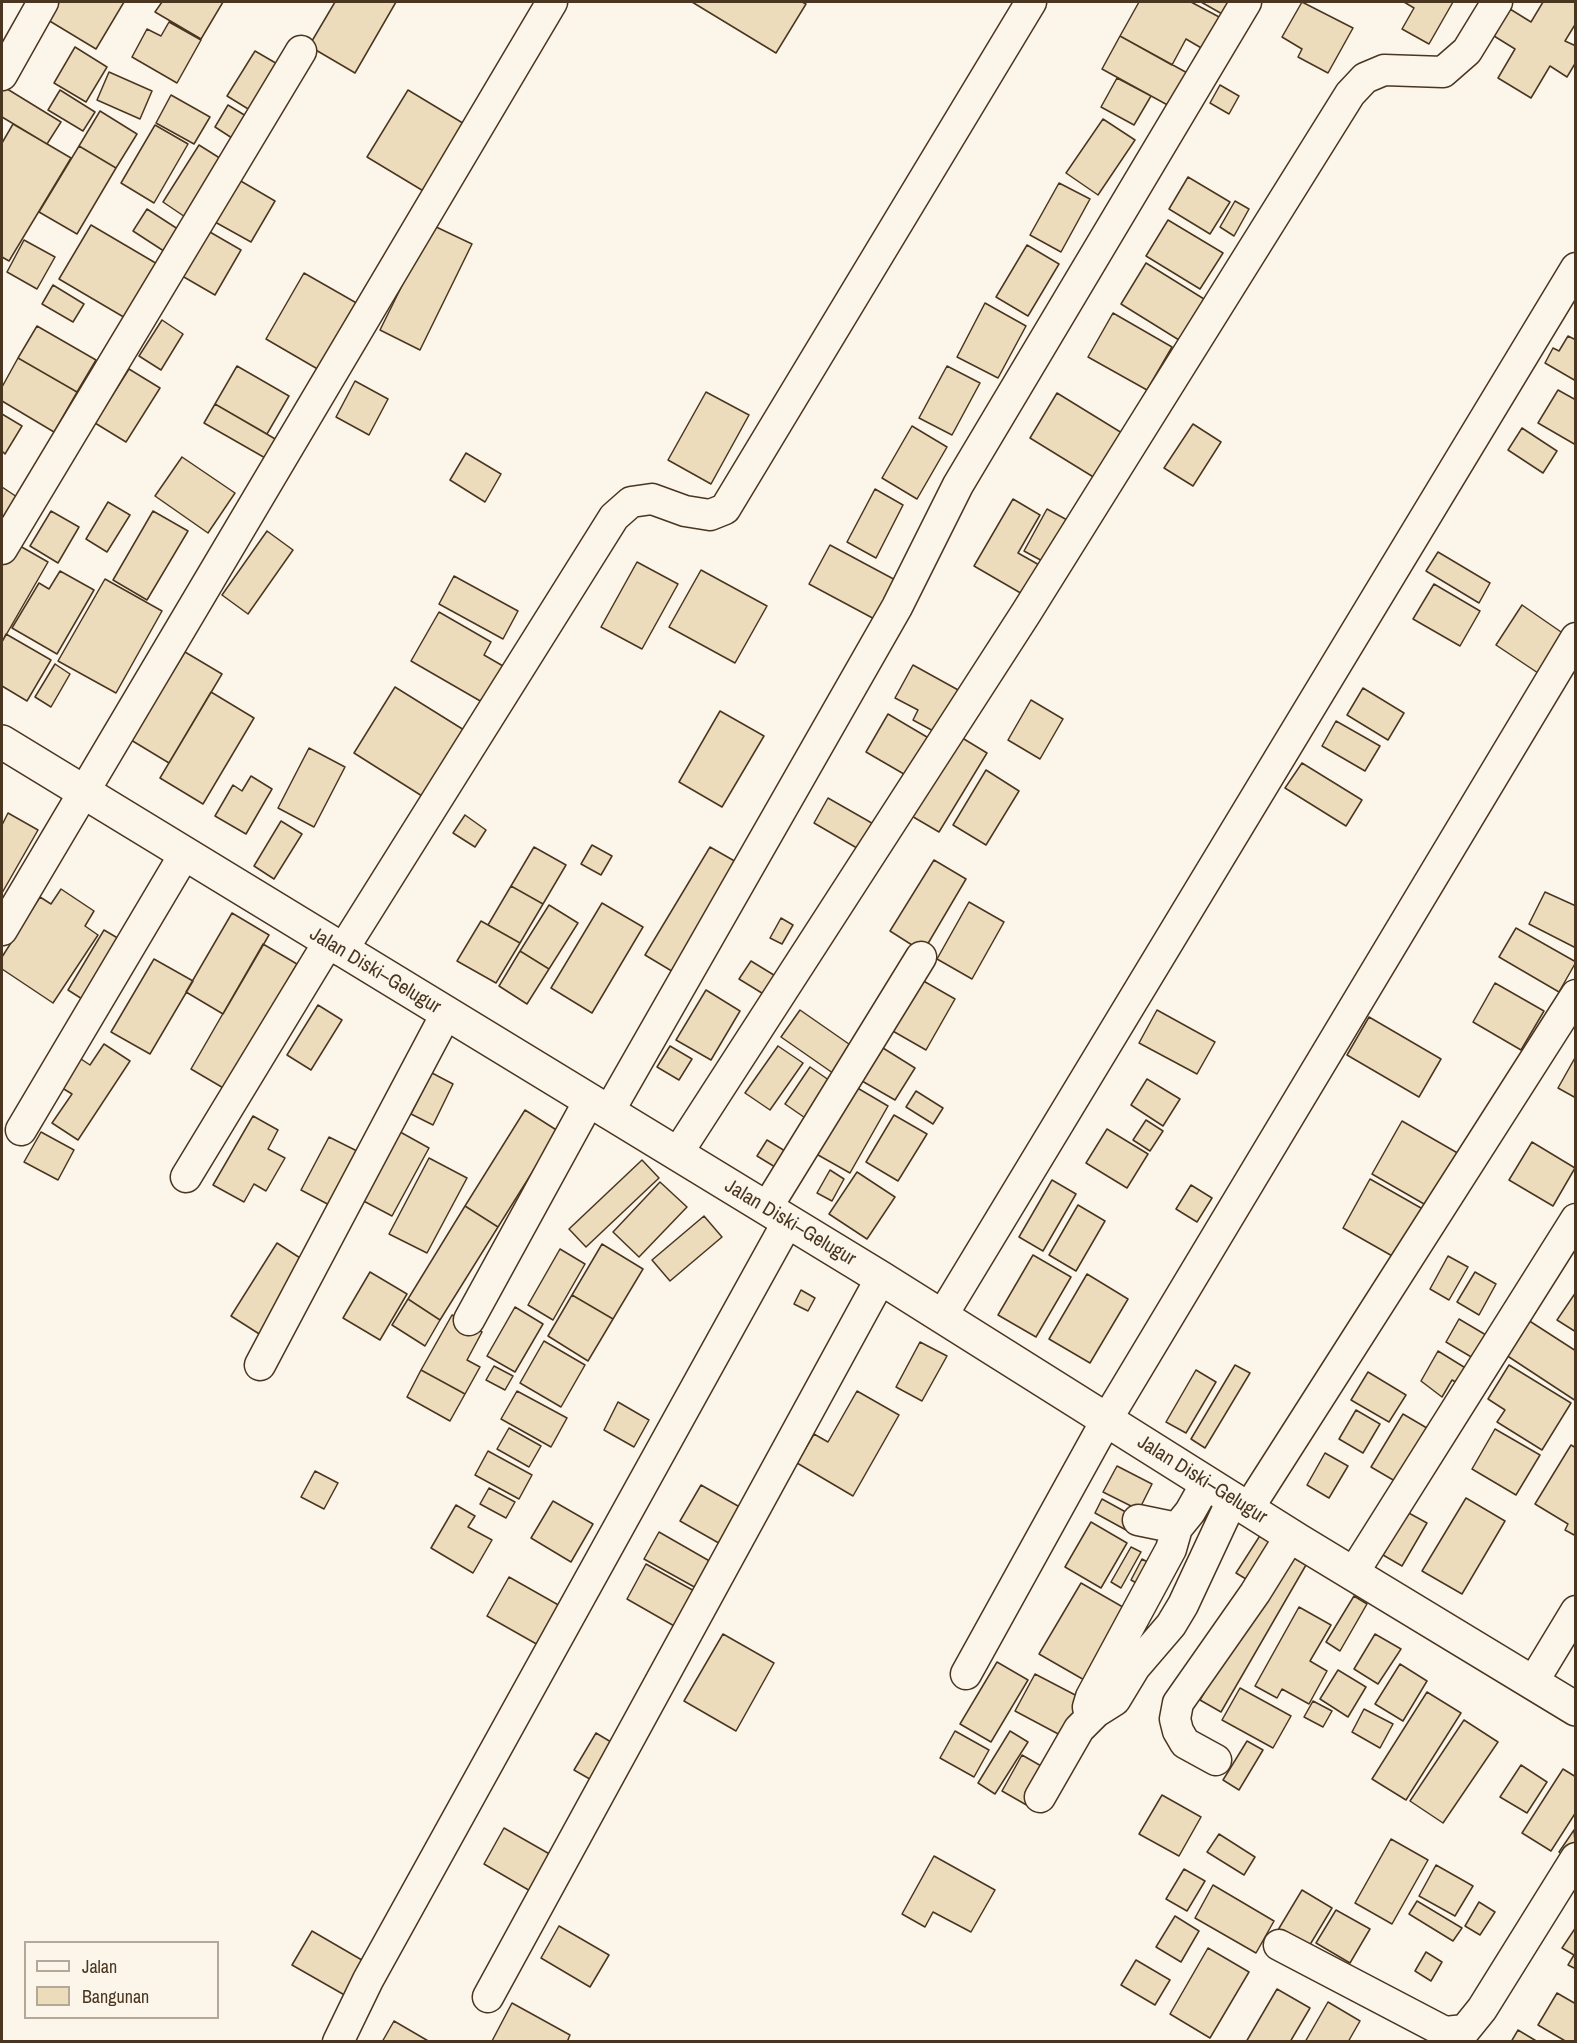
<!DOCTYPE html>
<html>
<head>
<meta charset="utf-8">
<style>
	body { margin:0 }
	#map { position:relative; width:1577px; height:2043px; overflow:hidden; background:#fbf6e9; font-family:"Archivo Narrow",sans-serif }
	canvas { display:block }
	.frame { position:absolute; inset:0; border:3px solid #4a3520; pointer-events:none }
	.legend { position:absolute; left:24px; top:1941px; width:195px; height:78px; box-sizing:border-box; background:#fbf6e9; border:2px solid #b4a999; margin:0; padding:8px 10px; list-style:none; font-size:18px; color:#4a3520 }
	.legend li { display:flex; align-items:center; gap:12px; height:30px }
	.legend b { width:30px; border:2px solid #b4a999 }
</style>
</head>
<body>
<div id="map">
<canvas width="1577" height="2043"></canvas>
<div class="frame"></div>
<ul class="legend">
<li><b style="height:8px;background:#fbf6e9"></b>Jalan</li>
<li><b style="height:16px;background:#ecdcbc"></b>Bangunan</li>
</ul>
</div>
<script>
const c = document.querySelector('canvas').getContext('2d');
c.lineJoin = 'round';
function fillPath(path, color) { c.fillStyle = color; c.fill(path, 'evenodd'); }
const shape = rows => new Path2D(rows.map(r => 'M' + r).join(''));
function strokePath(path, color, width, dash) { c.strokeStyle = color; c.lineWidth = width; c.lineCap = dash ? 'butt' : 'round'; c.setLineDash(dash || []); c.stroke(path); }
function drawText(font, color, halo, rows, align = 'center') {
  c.font = font + ' "Archivo Narrow",sans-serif'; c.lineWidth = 4.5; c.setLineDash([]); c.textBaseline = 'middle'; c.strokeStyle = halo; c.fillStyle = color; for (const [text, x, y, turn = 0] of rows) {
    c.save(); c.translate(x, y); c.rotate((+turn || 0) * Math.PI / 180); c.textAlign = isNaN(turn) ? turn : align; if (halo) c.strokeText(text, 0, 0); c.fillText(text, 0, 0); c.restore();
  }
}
const building = shape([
	[59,2,124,2,96,49,48,20,59,2],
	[162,2,223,2,201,39,155,12,162,2],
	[335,2,396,2,355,73,309,46,335,2],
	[692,2,802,2,806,4,776,53,692,2],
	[1139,2,1191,2,1221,18,1203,49,1186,39,1172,65,1120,36,1139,2],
	[1201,2,1232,2,1224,15,1201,2],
	[1302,2,1353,28,1328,73,1298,57,1302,49,1282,37,1302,2],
	[1404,2,1453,2,1429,44,1402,29,1414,8,1404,2],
	[1543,2,1576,2,1576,23,1565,41,1576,46,1576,62,1567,77,1550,66,1531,98,1498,78,1515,49,1494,36,1510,9,1531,22,1543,2],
	[169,22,201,40,177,83,132,57,147,29,161,36,169,22],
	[1120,36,1191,75,1173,108,1102,69,1120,36],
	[75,47,107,67,86,102,54,83,75,47],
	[255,51,286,69,258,115,227,96,255,51],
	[109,72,152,91,140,119,97,100,109,72],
	[1117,78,1151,96,1134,125,1101,107,1117,78],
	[1220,85,1239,96,1229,114,1210,103,1220,85],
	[4,87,61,122,47,144,2,117,2,92,4,87],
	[60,90,95,112,83,131,48,110,60,90],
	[408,90,471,128,430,195,367,157,408,90],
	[171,95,210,117,194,144,156,123,171,95],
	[228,105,246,116,232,138,215,127,228,105],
	[100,111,137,134,116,168,79,146,100,111],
	[1103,119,1135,140,1098,195,1066,173,1103,119],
	[13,124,71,158,9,261,2,257,2,143,13,124],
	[155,125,188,144,154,203,121,183,155,125],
	[199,145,234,167,197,225,163,202,199,145],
	[79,146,116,168,77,234,39,212,79,146],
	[1188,177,1230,202,1210,234,1169,209,1188,177],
	[239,180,275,201,251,242,215,222,239,180],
	[1059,183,1090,199,1061,252,1030,235,1059,183],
	[1235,201,1249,209,1234,236,1220,227,1235,201],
	[147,209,187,235,173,257,133,231,147,209],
	[1168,220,1223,253,1200,289,1146,256,1168,220],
	[91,225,159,265,127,319,59,279,91,225],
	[432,225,472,244,420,350,380,330,432,225],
	[203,228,241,250,215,295,177,273,203,228],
	[24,240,55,257,37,289,7,272,24,240],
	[1027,245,1059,264,1028,316,996,297,1027,245],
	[1146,263,1204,299,1179,340,1121,304,1146,263],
	[304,273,360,305,321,371,266,339,304,273],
	[53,285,84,304,73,322,42,304,53,285],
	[985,303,1026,326,998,378,957,357,985,303],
	[1113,313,1172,347,1147,390,1088,357,1113,313],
	[162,320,183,334,161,370,139,356,162,320],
	[37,326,96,360,77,392,18,358,37,326],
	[1568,336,1576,340,1576,381,1545,363,1553,348,1559,351,1568,336],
	[18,358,77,392,54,432,2,401,2,387,18,358],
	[237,366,289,396,267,434,215,404,237,366],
	[947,366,980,383,952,435,919,418,947,366],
	[129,369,160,388,126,442,95,423,129,369],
	[355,381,388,399,369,435,336,417,355,381],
	[1558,390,1576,400,1576,445,1538,423,1558,390],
	[706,392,749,415,711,484,668,460,706,392],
	[1057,393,1122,433,1095,478,1030,438,1057,393],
	[215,404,277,440,267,459,204,423,215,404],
	[2,414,22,426,5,454,2,451,2,414],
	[1193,424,1221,442,1193,486,1164,468,1193,424],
	[912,426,947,447,917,499,882,478,912,426],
	[1522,428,1557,451,1543,473,1508,450,1522,428],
	[466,453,501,474,485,502,450,480,466,453],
	[182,457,235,493,208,533,155,496,182,457],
	[2,487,26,503,12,525,2,518,2,487],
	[875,489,903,505,876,558,847,542,875,489],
	[1013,499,1040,515,1018,553,1041,566,1024,595,974,566,1013,499],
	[108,502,130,515,107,552,86,539,108,502],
	[1047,509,1069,521,1046,563,1024,551,1047,509],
	[51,511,79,527,58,563,30,546,51,511],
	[153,511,188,531,147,600,113,580,153,511],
	[267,531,293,550,248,614,222,595,267,531],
	[13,542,48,562,2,642,2,562,13,542],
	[830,545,901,583,880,622,809,584,830,545],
	[1438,552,1490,583,1479,603,1426,571,1438,552],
	[637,562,678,584,642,649,601,627,637,562],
	[701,570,767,606,735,663,669,627,701,570],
	[60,571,94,590,57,654,12,628,39,583,49,589,60,571],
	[454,576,518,611,503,639,439,604,454,576],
	[105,579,162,611,116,693,58,661,105,579],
	[1434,584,1480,611,1460,646,1413,619,1434,584],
	[1522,605,1564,634,1538,673,1496,645,1522,605],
	[439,612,491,642,484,655,503,666,482,702,411,661,439,612],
	[6,634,51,660,27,701,2,686,2,642,6,634],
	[185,652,222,674,169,763,131,740,185,652],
	[55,664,70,674,51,707,35,697,55,664],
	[913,665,960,691,937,733,913,720,918,710,895,698,913,665],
	[395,687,464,730,422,796,354,753,395,687],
	[1363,688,1404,713,1388,740,1347,715,1363,688],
	[211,692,254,718,203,804,160,778,211,692],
	[1031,700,1063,719,1040,759,1008,740,1031,700],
	[720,711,764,736,722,807,679,782,720,711],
	[888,714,932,740,909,777,866,752,888,714],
	[1336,721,1380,746,1365,771,1322,746,1336,721],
	[959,736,987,753,939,832,910,815,959,736],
	[309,748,345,767,314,827,278,808,309,748],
	[1302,763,1362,800,1346,826,1285,788,1302,763],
	[986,770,1019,791,986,845,953,825,986,770],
	[251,776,272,789,246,834,215,816,233,785,242,791,251,776],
	[828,798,877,826,862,851,814,823,828,798],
	[8,813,38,830,2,893,2,825,8,813],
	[465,815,486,830,475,847,453,833,465,815],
	[281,821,302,834,274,879,254,866,281,821],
	[592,845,612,856,601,875,581,864,592,845],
	[534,847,566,865,543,904,511,886,534,847],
	[710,847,745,867,680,976,645,955,710,847],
	[934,860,966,879,923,952,890,931,934,860],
	[511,886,543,904,520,943,488,925,511,886],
	[61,889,94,911,85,926,98,935,53,1003,2,969,2,957,40,897,51,904,61,889],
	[1545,892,1576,906,1576,948,1529,924,1545,892],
	[969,902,1004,922,972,979,937,959,969,902],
	[602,903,643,927,592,1013,551,988,602,903],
	[549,905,578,923,549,969,520,951,549,905],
	[232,913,269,935,223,1014,186,992,232,913],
	[781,918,793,925,782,944,770,938,781,918],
	[481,921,520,943,496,983,457,961,481,921],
	[1516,928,1576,962,1559,992,1499,957,1516,928],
	[104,930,138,950,101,1011,68,990,104,930],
	[263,944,297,964,225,1089,191,1069,263,944],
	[520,951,549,969,527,1004,499,986,520,951],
	[154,959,193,981,150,1054,111,1032,154,959],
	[751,961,782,980,770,998,739,979,751,961],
	[920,979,955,999,926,1050,891,1030,920,979],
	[1495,983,1544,1011,1521,1050,1473,1022,1495,983],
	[706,990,740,1011,711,1060,676,1040,706,990],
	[318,1005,342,1020,311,1070,287,1055,318,1005],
	[800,1010,859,1051,840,1078,781,1037,800,1010],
	[1157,1010,1215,1042,1197,1074,1139,1043,1157,1010],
	[1369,1017,1441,1059,1419,1097,1347,1055,1369,1017],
	[104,1044,130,1061,78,1140,52,1123,72,1094,59,1086,78,1057,90,1065,104,1044],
	[670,1046,692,1059,679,1080,657,1067,670,1046],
	[778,1046,803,1063,770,1110,745,1093,778,1046],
	[883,1048,915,1068,895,1100,862,1081,883,1048],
	[1576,1056,1576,1098,1558,1088,1576,1056],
	[810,1067,836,1085,811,1122,785,1104,810,1067],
	[432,1073,453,1084,433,1125,411,1114,432,1073],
	[1147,1079,1180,1099,1163,1126,1131,1105,1147,1079],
	[849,1083,888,1106,850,1173,811,1151,849,1083],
	[916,1091,943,1108,933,1124,906,1107,916,1091],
	[525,1110,558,1131,498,1227,465,1206,525,1110],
	[894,1115,927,1134,898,1181,866,1162,894,1115],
	[253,1116,278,1130,268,1149,285,1158,266,1191,254,1184,244,1202,213,1185,253,1116],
	[1146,1120,1163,1131,1150,1151,1133,1140,1146,1120],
	[1402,1121,1461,1155,1431,1208,1372,1174,1402,1121],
	[393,1128,429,1148,392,1216,356,1197,393,1128],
	[1107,1129,1148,1154,1127,1188,1086,1163,1107,1129],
	[41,1132,74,1150,58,1180,24,1162,41,1132],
	[329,1137,363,1154,335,1208,301,1190,329,1137],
	[767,1140,790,1154,780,1170,757,1156,767,1140],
	[1532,1142,1575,1168,1553,1206,1509,1180,1532,1142],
	[429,1158,467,1178,427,1253,389,1234,429,1158],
	[642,1160,659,1178,586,1247,569,1229,642,1160],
	[830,1170,844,1179,832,1201,817,1193,830,1170],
	[857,1172,895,1197,867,1239,829,1214,857,1172],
	[1370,1179,1428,1212,1401,1261,1343,1228,1370,1179],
	[1052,1180,1076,1194,1043,1251,1019,1237,1052,1180],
	[660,1182,687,1207,639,1257,613,1232,660,1182],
	[1191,1185,1212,1198,1197,1222,1176,1209,1191,1185],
	[1078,1205,1105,1221,1076,1271,1049,1255,1078,1205],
	[465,1206,498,1227,440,1320,408,1299,465,1206],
	[704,1216,722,1237,670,1281,652,1260,704,1216],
	[277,1243,311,1265,264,1337,231,1316,277,1243],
	[602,1244,643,1269,613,1319,572,1295,602,1244],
	[560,1249,585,1264,553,1320,528,1305,560,1249],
	[1033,1255,1071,1277,1036,1337,998,1315,1033,1255],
	[1448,1256,1468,1267,1449,1300,1430,1289,1448,1256],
	[370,1272,407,1294,380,1340,343,1318,370,1272],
	[1475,1272,1496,1284,1479,1315,1457,1302,1475,1272],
	[1087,1274,1128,1299,1090,1363,1049,1339,1087,1274],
	[801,1290,815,1298,808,1311,794,1304,801,1290],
	[1576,1292,1576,1332,1557,1320,1576,1292],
	[572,1295,613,1319,588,1361,548,1336,572,1295],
	[408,1299,440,1320,425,1346,392,1325,408,1299],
	[515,1307,543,1324,515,1372,487,1356,515,1307],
	[452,1315,482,1332,467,1360,480,1367,465,1394,421,1370,452,1315],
	[1459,1319,1486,1335,1473,1358,1446,1342,1459,1319],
	[1528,1320,1576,1351,1576,1401,1506,1355,1528,1320],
	[544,1341,585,1365,561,1407,520,1383,544,1341],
	[920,1342,947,1356,922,1401,896,1387,920,1342],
	[1438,1351,1472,1372,1463,1386,1452,1380,1442,1397,1421,1381,1438,1351],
	[1235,1365,1250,1373,1205,1448,1191,1439,1235,1365],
	[1509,1365,1571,1403,1542,1450,1497,1422,1505,1410,1488,1399,1509,1365],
	[494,1366,513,1376,505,1390,486,1380,494,1366],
	[421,1370,465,1394,450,1421,407,1397,421,1370],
	[1196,1370,1216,1382,1186,1433,1166,1422,1196,1370],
	[1368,1372,1406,1395,1389,1422,1351,1400,1368,1372],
	[517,1391,567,1418,551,1447,501,1419,517,1391],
	[857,1391,899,1415,853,1496,797,1463,814,1434,828,1442,857,1391],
	[618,1402,649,1420,634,1447,604,1430,618,1402],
	[1356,1410,1380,1424,1363,1453,1339,1439,1356,1410],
	[1403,1414,1432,1431,1400,1484,1371,1467,1403,1414],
	[509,1428,541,1446,529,1467,497,1449,509,1428],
	[1495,1429,1540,1455,1516,1495,1472,1469,1495,1429],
	[1571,1445,1576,1448,1576,1536,1565,1530,1568,1524,1535,1504,1571,1445],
	[488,1451,532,1475,519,1499,475,1475,488,1451],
	[1325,1453,1348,1466,1329,1498,1307,1485,1325,1453],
	[1117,1466,1152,1484,1139,1510,1103,1492,1117,1466],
	[315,1471,338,1483,324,1509,301,1497,315,1471],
	[701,1485,745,1510,724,1546,680,1521,701,1485],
	[489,1488,515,1502,506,1518,480,1504,489,1488],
	[1466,1498,1505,1521,1462,1594,1422,1571,1466,1498],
	[1102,1499,1133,1516,1126,1530,1095,1513,1102,1499],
	[553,1501,593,1524,571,1562,531,1538,553,1501],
	[456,1505,475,1516,468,1527,492,1540,473,1573,431,1548,456,1505],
	[1407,1512,1427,1523,1402,1566,1383,1555,1407,1512],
	[1091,1522,1127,1543,1101,1588,1065,1567,1091,1522],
	[659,1532,713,1563,698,1589,644,1559,659,1532],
	[1261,1534,1280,1546,1256,1585,1236,1573,1261,1534],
	[1131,1547,1141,1552,1121,1588,1111,1582,1131,1547],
	[1285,1553,1306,1565,1221,1712,1200,1700,1285,1553],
	[1142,1559,1170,1574,1158,1595,1131,1580,1142,1559],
	[646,1564,696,1592,676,1627,627,1599,646,1564],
	[509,1577,562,1607,540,1646,487,1616,509,1577],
	[1081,1583,1128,1610,1086,1681,1039,1654,1081,1583],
	[1354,1596,1367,1604,1340,1651,1326,1642,1354,1596],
	[1299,1607,1331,1625,1310,1661,1327,1671,1309,1704,1282,1689,1277,1698,1255,1686,1299,1607],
	[723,1634,774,1663,736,1731,684,1701,723,1634],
	[1375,1634,1401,1649,1378,1684,1354,1669,1375,1634],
	[997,1662,1028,1680,991,1742,960,1724,997,1662],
	[1400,1664,1427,1681,1403,1721,1375,1704,1400,1664],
	[1338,1670,1366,1687,1348,1717,1320,1699,1338,1670],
	[1035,1674,1081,1698,1062,1736,1015,1711,1035,1674],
	[1240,1688,1291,1716,1273,1748,1222,1720,1240,1688],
	[1427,1692,1461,1713,1406,1800,1372,1779,1427,1692],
	[1313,1701,1332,1711,1323,1727,1304,1717,1313,1701],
	[1364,1709,1393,1724,1380,1748,1352,1732,1364,1709],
	[1464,1720,1498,1742,1443,1823,1410,1801,1464,1720],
	[955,1731,989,1750,974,1777,940,1758,955,1731],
	[1010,1731,1028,1742,995,1794,978,1783,1010,1731],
	[596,1733,616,1745,595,1782,574,1770,596,1733],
	[1247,1741,1263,1750,1239,1790,1223,1780,1247,1741],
	[1022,1755,1050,1771,1030,1807,1002,1791,1022,1755],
	[1521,1765,1547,1782,1527,1813,1500,1797,1521,1765],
	[1563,1769,1576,1777,1576,1812,1551,1851,1522,1833,1563,1769],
	[1162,1795,1201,1817,1179,1856,1139,1834,1162,1795],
	[504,1828,553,1856,532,1892,484,1864,504,1828],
	[1574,1830,1576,1854,1571,1861,1559,1852,1574,1830],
	[1219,1834,1255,1857,1244,1875,1207,1852,1219,1834],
	[1391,1839,1428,1860,1392,1924,1355,1903,1391,1839],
	[934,1856,995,1890,971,1932,933,1912,925,1927,902,1914,934,1856],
	[1436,1865,1473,1886,1455,1916,1419,1896,1436,1865],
	[1184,1869,1205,1881,1187,1911,1166,1899,1184,1869],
	[1213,1885,1274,1921,1256,1953,1195,1918,1213,1885],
	[1302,1890,1332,1908,1305,1953,1275,1935,1302,1890],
	[1417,1901,1462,1928,1453,1941,1409,1914,1417,1901],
	[1479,1902,1495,1912,1480,1935,1465,1926,1479,1902],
	[1336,1910,1370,1929,1350,1963,1316,1943,1336,1910],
	[1175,1916,1199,1931,1181,1962,1156,1947,1175,1916],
	[559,1926,609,1955,590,1987,541,1958,559,1926],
	[1576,1927,1576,1969,1568,1965,1574,1955,1562,1948,1576,1927],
	[312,1931,367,1963,348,1997,292,1965,312,1931],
	[1208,1948,1249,1972,1210,2038,1170,2014,1208,1948],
	[1426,1952,1442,1962,1431,1981,1415,1971,1426,1952],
	[1136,1960,1170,1980,1155,2005,1121,1985,1136,1960],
	[1277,1989,1310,2008,1290,2042,1246,2042,1277,1989],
	[1557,1993,1576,2004,1576,2042,1567,2042,1538,2025,1557,1993],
	[1328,2002,1360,2021,1348,2042,1305,2042,1328,2002],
	[512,2003,570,2035,567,2042,492,2041,512,2003],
	[394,2021,430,2042,382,2042,394,2021],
	[1518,2030,1538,2042,1511,2042,1518,2030]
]);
const street = shape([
	[2,75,43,2],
	[2,549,301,51],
	[2,930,552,2],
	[342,951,614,517,631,502,652,499,685,511,710,515,725,509,1031,2],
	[608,1113,897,607,958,485,1246,2],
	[21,1130,184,855],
	[677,1154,1026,613,1350,94,1365,78,1384,70,1443,72,1467,51,1497,2],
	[186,1177,328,943],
	[766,1209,921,957],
	[942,1316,1576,268],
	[469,1320,589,1101],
	[260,1365,446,1014],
	[1248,1509,1576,995],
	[1138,1520,1177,1528,1190,1512,1207,1482],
	[1354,1572,1576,1219],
	[966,1674,1107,1419,1576,638],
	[1533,1682,1576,1611],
	[1090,1718,1088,1707,1091,1697,1171,1549,1177,1528],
	[1216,1760,1185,1743,1178,1731,1175,1719,1178,1703,1255,1593,1291,1535],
	[1040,1797,1079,1729,1096,1712,1115,1700,1135,1667,1171,1625,1183,1605,1233,1498],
	[1279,1945,1445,2032,1465,2030,1482,2009,1576,1858],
	[488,1997,881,1278],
	[338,2042,368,1980,787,1223]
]);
const secondary = shape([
	[2,742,881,1278,1299,1541,1576,1709]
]);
const streetNames = [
	["Jalan Diski–Gelugur",375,971,31],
	["Jalan Diski–Gelugur",790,1223,31],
	["Jalan Diski–Gelugur",1202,1480,32]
];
fillPath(building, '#ecdcbc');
strokePath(building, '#4a3520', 1.5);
strokePath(street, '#4a3520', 33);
strokePath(secondary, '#4a3520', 36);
strokePath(street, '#fbf6e9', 30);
strokePath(secondary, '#fbf6e9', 33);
drawText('20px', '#4a3520', '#fbf6e9', streetNames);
</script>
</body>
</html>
